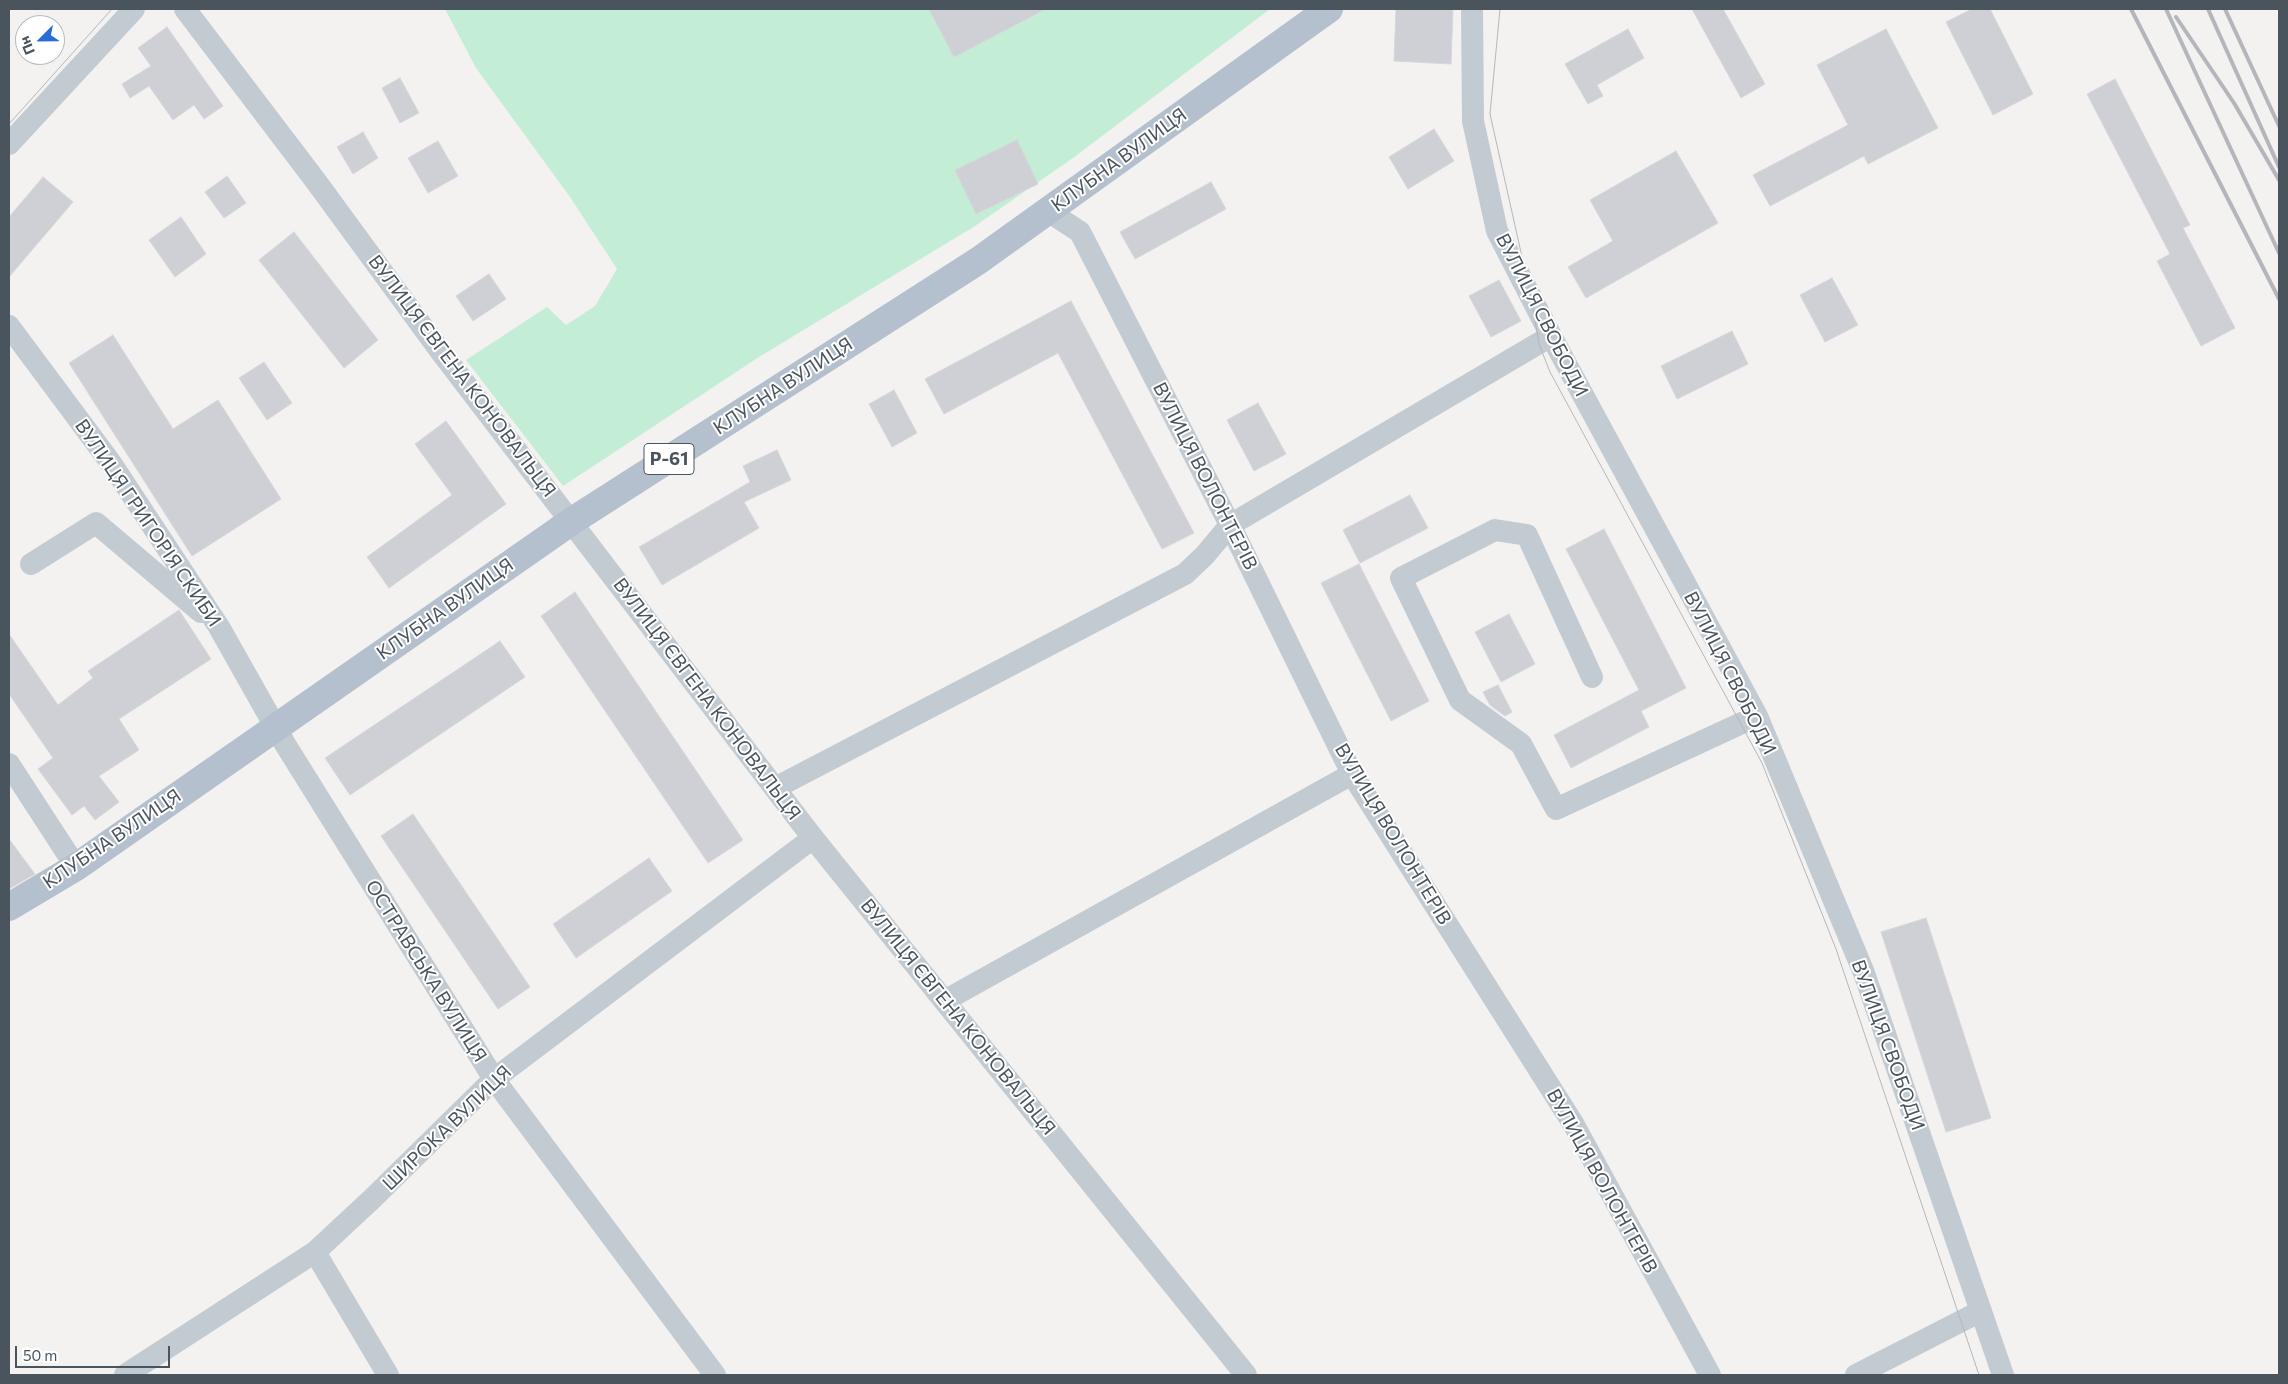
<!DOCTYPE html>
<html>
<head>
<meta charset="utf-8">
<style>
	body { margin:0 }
	#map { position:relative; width:2288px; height:1384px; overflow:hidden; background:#f3f2f1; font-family:Commissioner,sans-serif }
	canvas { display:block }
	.frame { position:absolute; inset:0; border:10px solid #4a545d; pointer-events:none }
	.north { position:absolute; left:15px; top:15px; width:50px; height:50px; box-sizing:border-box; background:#fff; border:1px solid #b7bbbe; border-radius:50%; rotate:247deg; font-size:14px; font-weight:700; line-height:20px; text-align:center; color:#4a545d }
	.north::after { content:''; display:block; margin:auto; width:18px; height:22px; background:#286dd7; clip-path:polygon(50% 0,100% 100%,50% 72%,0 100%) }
	.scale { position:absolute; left:15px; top:1346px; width:155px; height:22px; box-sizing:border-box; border:2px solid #4a545d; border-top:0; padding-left:6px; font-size:15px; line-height:18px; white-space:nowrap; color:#4a545d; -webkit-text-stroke:4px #fff; paint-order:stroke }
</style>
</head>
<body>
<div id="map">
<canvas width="2288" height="1384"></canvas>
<div class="frame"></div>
<div class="north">Пн</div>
<div class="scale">50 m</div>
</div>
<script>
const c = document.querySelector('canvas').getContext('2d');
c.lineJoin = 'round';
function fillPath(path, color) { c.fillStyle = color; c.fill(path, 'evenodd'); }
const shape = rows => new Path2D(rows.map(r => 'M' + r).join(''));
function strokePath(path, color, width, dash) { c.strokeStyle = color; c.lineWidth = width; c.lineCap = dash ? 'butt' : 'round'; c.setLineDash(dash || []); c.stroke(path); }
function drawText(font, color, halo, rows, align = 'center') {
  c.font = font + ' Commissioner,sans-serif'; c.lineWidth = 4; c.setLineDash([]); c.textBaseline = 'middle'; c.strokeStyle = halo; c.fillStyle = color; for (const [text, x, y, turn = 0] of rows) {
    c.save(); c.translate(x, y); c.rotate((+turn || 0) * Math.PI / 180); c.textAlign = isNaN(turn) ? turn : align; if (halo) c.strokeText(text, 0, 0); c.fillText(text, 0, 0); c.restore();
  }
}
const green = shape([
	[445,9,1270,9,1073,158,975,226,759,357,563,486,466,360,547,307,566,325,595,306,617,269,570,197,476,68]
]);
const building = shape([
	[929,9,1046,9,954,57,929,9],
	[1396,9,1453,9,1451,64,1394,61,1396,9],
	[1692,9,1723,9,1765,84,1741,98,1692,9],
	[1972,9,1990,9,2033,94,1993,115,1946,22,1972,9],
	[167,27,223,106,204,119,194,105,173,120,149,86,130,98,122,84,151,66,138,48,167,27],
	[1628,29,1644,58,1597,85,1603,96,1588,104,1565,64,1628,29],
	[1886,29,1938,128,1868,164,1864,156,1770,206,1753,175,1848,125,1817,65,1886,29],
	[400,78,419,113,400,123,382,88,400,78],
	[2115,79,2190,225,2183,228,2235,328,2201,346,2157,261,2170,254,2087,94,2115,79],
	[1434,129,1454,161,1408,189,1389,157,1434,129],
	[363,132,378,158,353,174,337,147,363,132],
	[1017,140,1038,184,976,214,955,170,1017,140],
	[438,141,458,176,428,193,408,158,438,141],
	[1676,151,1718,223,1586,298,1568,267,1613,241,1590,200,1676,151],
	[227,176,246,203,224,218,205,192,227,176],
	[43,177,73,202,9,277,9,217,43,177],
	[1211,182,1226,209,1135,259,1120,232,1211,182],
	[181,217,206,254,175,277,149,240,181,217],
	[294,232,378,340,344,368,259,260,294,232],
	[489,274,506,299,473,321,456,296,489,274],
	[1832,278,1858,325,1825,342,1800,295,1832,278],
	[1499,280,1521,321,1491,337,1469,296,1499,280],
	[1071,301,1194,533,1162,549,1058,353,944,414,925,379,1071,301],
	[1732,331,1748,364,1677,399,1661,366,1732,331],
	[113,335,173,429,218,400,281,499,192,556,69,363,113,335],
	[264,362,292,403,267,420,239,378,264,362],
	[894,390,917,433,892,447,869,404,894,390],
	[1258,403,1286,454,1254,471,1227,420,1258,403],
	[446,421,506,504,389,588,367,557,452,495,415,444,446,421],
	[777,450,791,480,744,502,759,528,662,585,639,547,750,482,743,466,777,450],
	[1410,495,1428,528,1360,563,1343,530,1410,495],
	[1604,529,1686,688,1641,711,1649,727,1571,768,1554,735,1639,690,1566,549,1604,529],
	[1359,564,1429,701,1391,721,1321,583,1359,564],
	[575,592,743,840,708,863,541,616,575,592],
	[179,610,211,659,119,719,139,750,99,776,119,802,95,820,84,806,72,815,38,769,53,758,9,694,9,634,58,705,93,678,88,671,179,610],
	[1509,614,1535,664,1501,682,1475,632,1509,614],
	[500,641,525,677,350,795,325,758,500,641],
	[1498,685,1512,712,1505,716,1490,705,1483,692,1498,685],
	[413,814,530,987,498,1009,381,836,413,814],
	[9,839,35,874,9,889,9,839],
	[649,858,672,891,576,958,553,924,649,858],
	[1926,918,1991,1118,1946,1132,1881,932,1926,918]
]);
const minor = shape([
	[185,9,315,180,441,352,813,838,1246,1375],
	[1472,9,1473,121,1497,231,1551,336,1757,716,1864,973,2003,1375],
	[9,144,134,9],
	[1048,211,1080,232,1230,525,1352,774,1574,1125,1710,1375],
	[9,326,111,463,219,627,285,744,494,1079,715,1375],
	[31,564,96,523,201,612],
	[1592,677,1527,535,1495,530,1401,578,1460,700,1521,744,1556,809,1757,716],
	[9,764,76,867],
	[775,788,1185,574,1205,555,1230,525,1551,336],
	[944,1001,1352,774],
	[315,1252,388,1375],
	[125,1375,315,1252,373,1198,494,1079,813,838],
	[1856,1375,1981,1311]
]);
const major = shape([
	[9,907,76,867,572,521,978,261,1329,9]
]);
const tram = shape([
	[1500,9,1490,114,1531,297,1539,344,1550,372,1762,763,1836,949,1979,1375],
	[9,124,112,9]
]);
const rail = shape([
	[2131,9,2279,299],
	[2166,9,2279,253],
	[2208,9,2279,167],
	[2225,9,2279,126],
	[2176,17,2234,103,2279,180]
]);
const shields = [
	[669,459,50]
];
const shieldNames = [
	["Р-61",669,459]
];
const streetNames = [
	["КЛУБНА ВУЛИЦЯ",1119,160,-36],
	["ВУЛИЦЯ СВОБОДИ",1542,315,63],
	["ВУЛИЦЯ ЄВГЕНА КОНОВАЛЬЦЯ",462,376,53],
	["КЛУБНА ВУЛИЦЯ",783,386,-33],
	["ВУЛИЦЯ ВОЛОНТЕРІВ",1205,476,63],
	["ВУЛИЦЯ ГРИГОРІЯ СКИБИ",148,523,56],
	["КЛУБНА ВУЛИЦЯ",445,609,-35],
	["ВУЛИЦЯ СВОБОДИ",1730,673,63],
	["ВУЛИЦЯ ЄВГЕНА КОНОВАЛЬЦЯ",707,699,53],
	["ВУЛИЦЯ ВОЛОНТЕРІВ",1393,834,59],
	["КЛУБНА ВУЛИЦЯ",112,839,-34],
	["ОСТРАВСЬКА ВУЛИЦЯ",426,971,58],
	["ВУЛИЦЯ ЄВГЕНА КОНОВАЛЬЦЯ",958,1017,51],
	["ВУЛИЦЯ СВОБОДИ",1888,1045,70],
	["ШИРОКА ВУЛИЦЯ",447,1128,-44],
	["ВУЛИЦЯ ВОЛОНТЕРІВ",1602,1181,61]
];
fillPath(green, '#c4edd5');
fillPath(building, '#cfd0d5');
strokePath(building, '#d6d7dc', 1);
strokePath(minor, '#c3cbd2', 22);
strokePath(major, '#b4c0cd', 28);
strokePath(tram, '#b4b6bb', 1);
strokePath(rail, '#b4b6bb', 4);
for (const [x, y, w] of shields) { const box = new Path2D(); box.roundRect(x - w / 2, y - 15.5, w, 31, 4); c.fillStyle = '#fff'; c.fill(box); strokePath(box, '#4a545d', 1); }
drawText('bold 18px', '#4a545d', null, shieldNames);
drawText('19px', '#4a545d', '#fff', streetNames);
</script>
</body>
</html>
